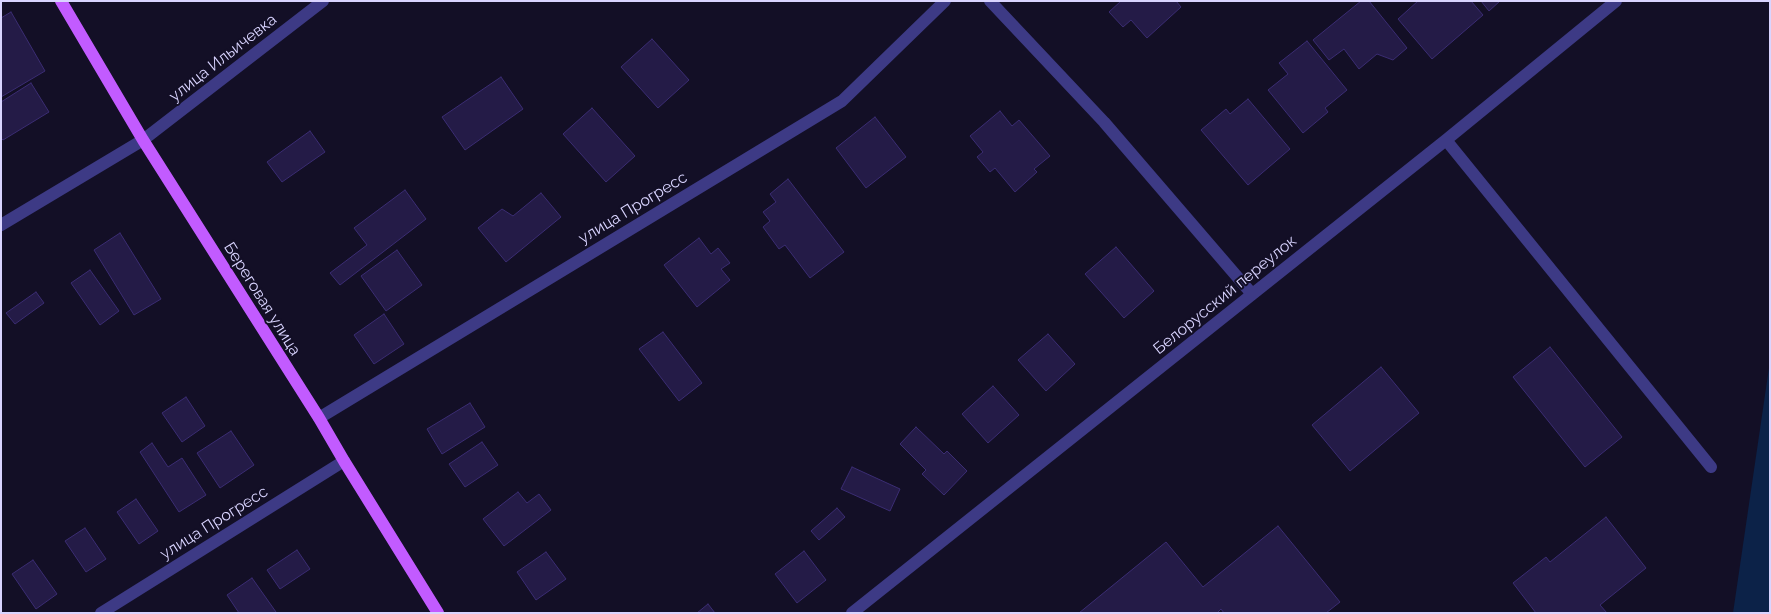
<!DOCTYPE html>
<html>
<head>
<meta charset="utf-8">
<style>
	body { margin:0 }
	#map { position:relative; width:1771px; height:614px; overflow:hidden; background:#130f26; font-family:Raleway,sans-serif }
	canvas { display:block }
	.frame { position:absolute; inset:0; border:2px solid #d9d4ff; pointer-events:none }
</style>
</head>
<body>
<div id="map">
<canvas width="1771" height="614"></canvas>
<div class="frame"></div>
</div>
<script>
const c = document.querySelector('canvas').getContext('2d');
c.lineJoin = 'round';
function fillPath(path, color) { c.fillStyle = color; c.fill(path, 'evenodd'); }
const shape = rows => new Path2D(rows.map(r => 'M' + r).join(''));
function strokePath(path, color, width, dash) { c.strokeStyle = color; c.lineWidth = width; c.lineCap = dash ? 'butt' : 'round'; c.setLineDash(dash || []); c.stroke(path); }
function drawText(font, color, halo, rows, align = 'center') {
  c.font = font + ' Raleway,sans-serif'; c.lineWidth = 4; c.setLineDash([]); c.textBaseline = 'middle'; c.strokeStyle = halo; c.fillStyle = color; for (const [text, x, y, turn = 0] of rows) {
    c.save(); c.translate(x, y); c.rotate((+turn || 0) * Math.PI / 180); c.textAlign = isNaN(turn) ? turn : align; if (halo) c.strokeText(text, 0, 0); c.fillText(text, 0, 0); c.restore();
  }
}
const water = shape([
	[1770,361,1770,613,1733,613]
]);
const building = shape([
	[1121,1,1176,1,1181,7,1147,38,1131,20,1123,27,1109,12,1121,1],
	[1361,1,1369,1,1407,48,1393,60,1377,54,1359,69,1344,49,1329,60,1313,40,1361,1],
	[1418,1,1471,1,1483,15,1432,59,1398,19,1418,1],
	[1481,1,1500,1,1489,11,1481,1],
	[11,12,45,71,1,97,1,18,11,12],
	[652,39,689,80,658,108,621,67,652,39],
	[1307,41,1347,90,1325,108,1328,112,1303,133,1268,90,1288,74,1279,63,1307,41],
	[501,77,523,109,465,150,442,117,501,77],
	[31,83,49,112,3,140,1,138,1,102,31,83],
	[1248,99,1290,149,1248,185,1201,130,1226,109,1230,114,1248,99],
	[592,108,635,156,606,182,563,134,592,108],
	[1000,111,1012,126,1019,120,1050,156,1034,169,1037,172,1015,192,995,168,990,172,977,157,983,152,970,136,1000,111],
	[875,117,906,157,866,188,836,148,875,117],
	[310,131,325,152,282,182,267,162,310,131],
	[788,179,844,252,810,278,785,245,779,249,763,227,770,221,763,212,776,202,770,194,788,179],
	[405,190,426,219,340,285,330,273,367,245,354,228,405,190],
	[541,193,561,217,506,262,478,228,502,209,513,216,541,193],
	[120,233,161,299,134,315,94,250,120,233],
	[699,238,711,254,718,248,730,263,721,269,730,280,697,307,664,265,699,238],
	[1116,247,1154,291,1124,318,1085,274,1116,247],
	[397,250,422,285,386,311,361,276,397,250],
	[90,270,119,311,100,325,71,283,90,270],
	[36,292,44,303,15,324,6,313,36,292],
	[384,314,404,344,374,364,354,335,384,314],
	[663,332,702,383,679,401,639,349,663,332],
	[1048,334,1075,364,1046,391,1018,360,1048,334],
	[1550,347,1622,437,1585,467,1513,377,1550,347],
	[1381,367,1419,413,1350,471,1312,425,1381,367],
	[993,386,1019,415,988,443,962,414,993,386],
	[186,397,205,426,182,442,162,413,186,397],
	[470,403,485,427,442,454,427,429,470,403],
	[916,427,944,454,947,451,967,471,944,495,922,474,926,470,900,444,916,427],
	[231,431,254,465,220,488,197,453,231,431],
	[482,442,498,465,465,487,449,464,482,442],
	[152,443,168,467,182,458,206,495,179,512,140,452,152,443],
	[852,467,900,489,890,511,841,489,852,467],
	[518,492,527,503,539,494,551,510,504,546,483,519,518,492],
	[136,499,158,531,139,544,117,512,136,499],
	[837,508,845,517,819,540,811,531,837,508],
	[1606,517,1646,568,1600,605,1607,613,1536,613,1513,583,1546,557,1550,562,1606,517],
	[1278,526,1340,602,1326,613,1224,613,1221,609,1217,613,1079,613,1166,542,1203,587,1278,526],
	[85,528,106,559,86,572,65,541,85,528],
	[297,550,310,569,280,589,267,570,297,550],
	[804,551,826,580,797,603,775,574,804,551],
	[546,552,566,579,536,600,517,572,546,552],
	[33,560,57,594,36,609,12,574,33,560],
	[252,578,276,612,275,613,239,613,227,595,252,578],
	[708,604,715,613,697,613,708,604]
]);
const minor = shape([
	[990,1,1104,122,1252,294],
	[1446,140,1711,467],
	[1,225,143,140,323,1],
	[319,418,842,101,945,1],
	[101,613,344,461],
	[852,613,1446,140,1616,1]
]);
const major = shape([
	[61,1,143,140,319,418,344,461,438,613]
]);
const streetNames = [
	["улица Ильичевка",223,58,-38],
	["улица Прогресс",633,208,-31],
	["Белорусский переулок",1225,295,-39],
	["Береговая улица",262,299,58],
	["улица Прогресс",214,523,-32]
];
fillPath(water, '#0c2248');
fillPath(building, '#241b47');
strokePath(building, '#3b2d73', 1);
strokePath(minor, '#3d3a85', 12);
strokePath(major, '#c25bff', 12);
drawText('16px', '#d9d4ff', '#130f26', streetNames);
</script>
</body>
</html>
